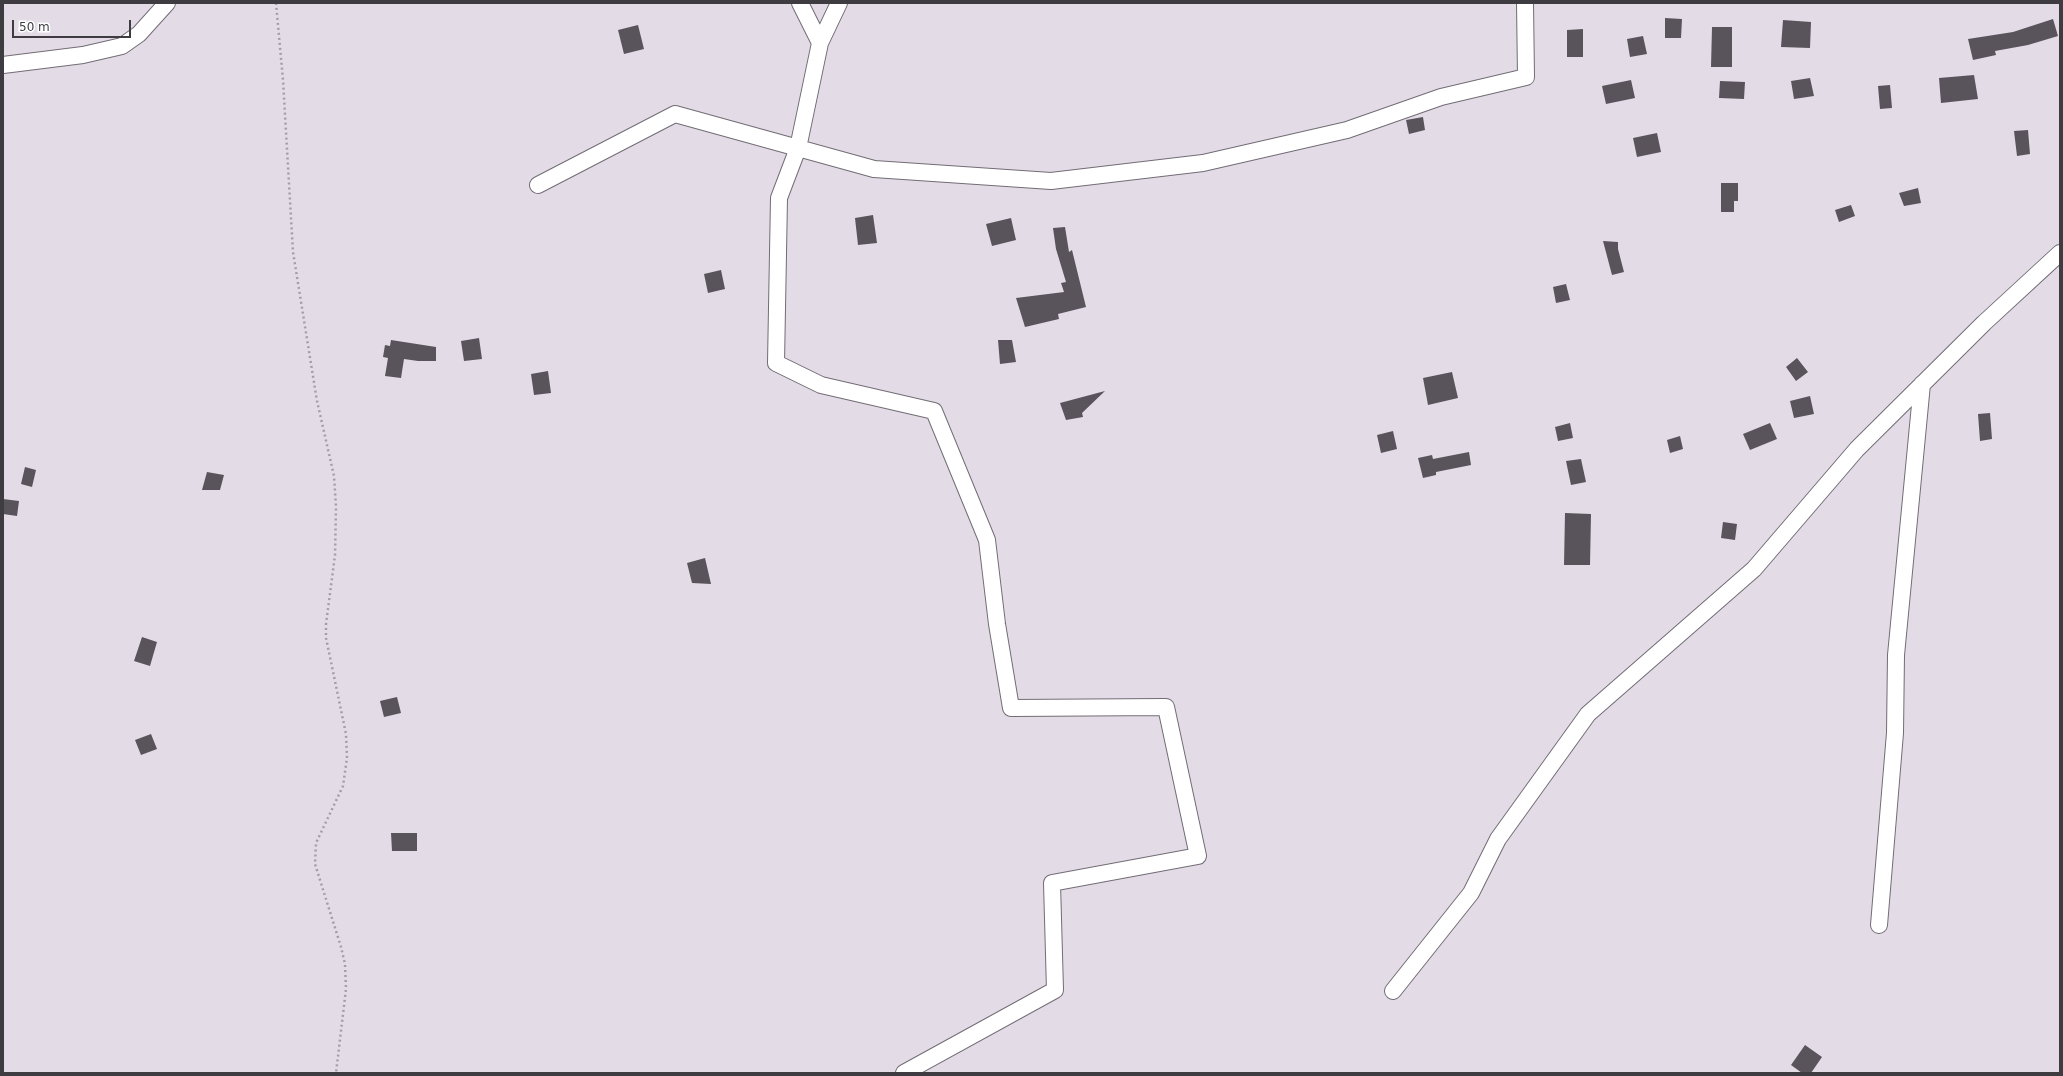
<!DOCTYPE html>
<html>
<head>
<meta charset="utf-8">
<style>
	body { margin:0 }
	#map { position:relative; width:2063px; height:1076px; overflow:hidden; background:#e3dce7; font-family:"DejaVu Sans",sans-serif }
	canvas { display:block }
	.frame { position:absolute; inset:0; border:4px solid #3e3c40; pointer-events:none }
	.scale { position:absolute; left:12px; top:20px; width:119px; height:18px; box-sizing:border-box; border:2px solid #3e3c40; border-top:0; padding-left:5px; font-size:12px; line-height:14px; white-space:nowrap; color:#3e3c40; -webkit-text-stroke:3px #fff; paint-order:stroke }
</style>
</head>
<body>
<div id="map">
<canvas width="2063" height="1076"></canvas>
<div class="frame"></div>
<div class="scale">50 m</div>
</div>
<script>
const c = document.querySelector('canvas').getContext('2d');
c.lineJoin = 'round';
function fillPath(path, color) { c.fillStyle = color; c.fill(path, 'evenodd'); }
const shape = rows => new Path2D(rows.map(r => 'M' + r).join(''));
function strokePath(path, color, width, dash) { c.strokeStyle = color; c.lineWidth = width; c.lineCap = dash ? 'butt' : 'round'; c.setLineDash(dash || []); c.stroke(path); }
const building = shape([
	[1665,18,1682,19,1681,38,1665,38],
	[2053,19,2058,36,2028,45,1995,51,1996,55,1973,60,1968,39,2013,32],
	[1783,20,1811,22,1810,48,1781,47],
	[638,25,644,49,624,54,618,30],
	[1712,27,1732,27,1732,67,1711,67],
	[1583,29,1583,57,1567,57,1567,30],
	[1643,36,1647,54,1630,57,1627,39],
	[1974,75,1978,99,1941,103,1939,78],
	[1810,78,1814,96,1794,99,1791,81],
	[1631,80,1635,98,1606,104,1602,86],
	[1720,81,1745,82,1744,99,1719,98],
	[1890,85,1892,108,1880,109,1878,86],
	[1423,117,1425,130,1409,134,1406,120],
	[2028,130,2030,154,2017,156,2014,131],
	[1657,133,1661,152,1637,157,1633,138],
	[1721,183,1738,183,1738,201,1734,201,1734,212,1721,212],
	[1918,188,1921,203,1904,206,1899,193],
	[1851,205,1855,216,1839,222,1835,210],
	[873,215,877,243,858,245,855,218],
	[1011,218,1016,240,992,246,986,224],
	[1065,227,1069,252,1072,250,1086,307,1058,314,1059,319,1025,327,1016,298,1064,292,1061,283,1066,282,1056,249,1053,228],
	[1603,241,1618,242,1618,249,1624,272,1612,275],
	[721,270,725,289,708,293,704,274],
	[1566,284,1570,300,1556,303,1553,287],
	[479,338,482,359,464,361,461,341],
	[391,340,436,347,436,361,418,361,404,359,401,378,385,376,388,358,383,357,385,345,390,346],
	[998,340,1012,340,1016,362,1000,364],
	[1797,358,1808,372,1796,381,1786,367],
	[548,371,551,393,534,395,531,374],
	[1452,372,1458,398,1428,405,1423,378],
	[1105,391,1082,413,1083,417,1066,420,1060,403],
	[1810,396,1814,414,1794,418,1790,401],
	[1990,413,1992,439,1980,441,1978,414],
	[1570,423,1573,438,1558,441,1555,427],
	[1770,423,1777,439,1750,450,1743,434],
	[1393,431,1397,449,1381,453,1377,435],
	[1680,436,1683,449,1670,453,1667,440],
	[1469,452,1471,465,1436,472,1436,475,1423,478,1418,458,1432,455,1433,459],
	[1581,459,1586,482,1571,485,1566,461],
	[25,467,36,470,32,487,21,484],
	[207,472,224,475,220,490,202,490],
	[3,499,19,501,17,516,3,514],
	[1565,513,1591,514,1590,565,1564,565],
	[1723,522,1737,524,1735,540,1721,538],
	[705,558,711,584,692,583,687,563],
	[142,637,157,642,150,666,134,661],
	[397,697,401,713,384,717,380,701],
	[151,734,157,749,141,755,135,740],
	[391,833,417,833,417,851,392,851],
	[1805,1045,1822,1057,1811,1073,1802,1073,1791,1065]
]);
const path = shape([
	[276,3,283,80,293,252,317,401,334,476,336,507,335,555,326,624,326,638,346,734,347,758,343,786,316,843,315,864,341,947,345,964,346,989,336,1073]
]);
const minor = shape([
	[800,3,820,43],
	[839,3,820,43,798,148,779,198,776,363,821,385,934,411,987,540,997,624,1011,708,1166,707,1198,856,1052,883,1055,990,904,1073],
	[3,65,83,55,122,46,139,34,167,3],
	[538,185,675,114,874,169,1051,181,1203,163,1347,130,1441,97,1526,77,1525,3],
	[1879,925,1895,733,1896,655,1922,384],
	[1393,991,1471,893,1498,839,1588,714,1754,569,1857,449,1984,323,2060,253]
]);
fillPath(building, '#59535c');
strokePath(minor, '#726c75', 18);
strokePath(path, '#a39ea6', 2.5, [2, 3]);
strokePath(minor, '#fff', 16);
</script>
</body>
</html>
